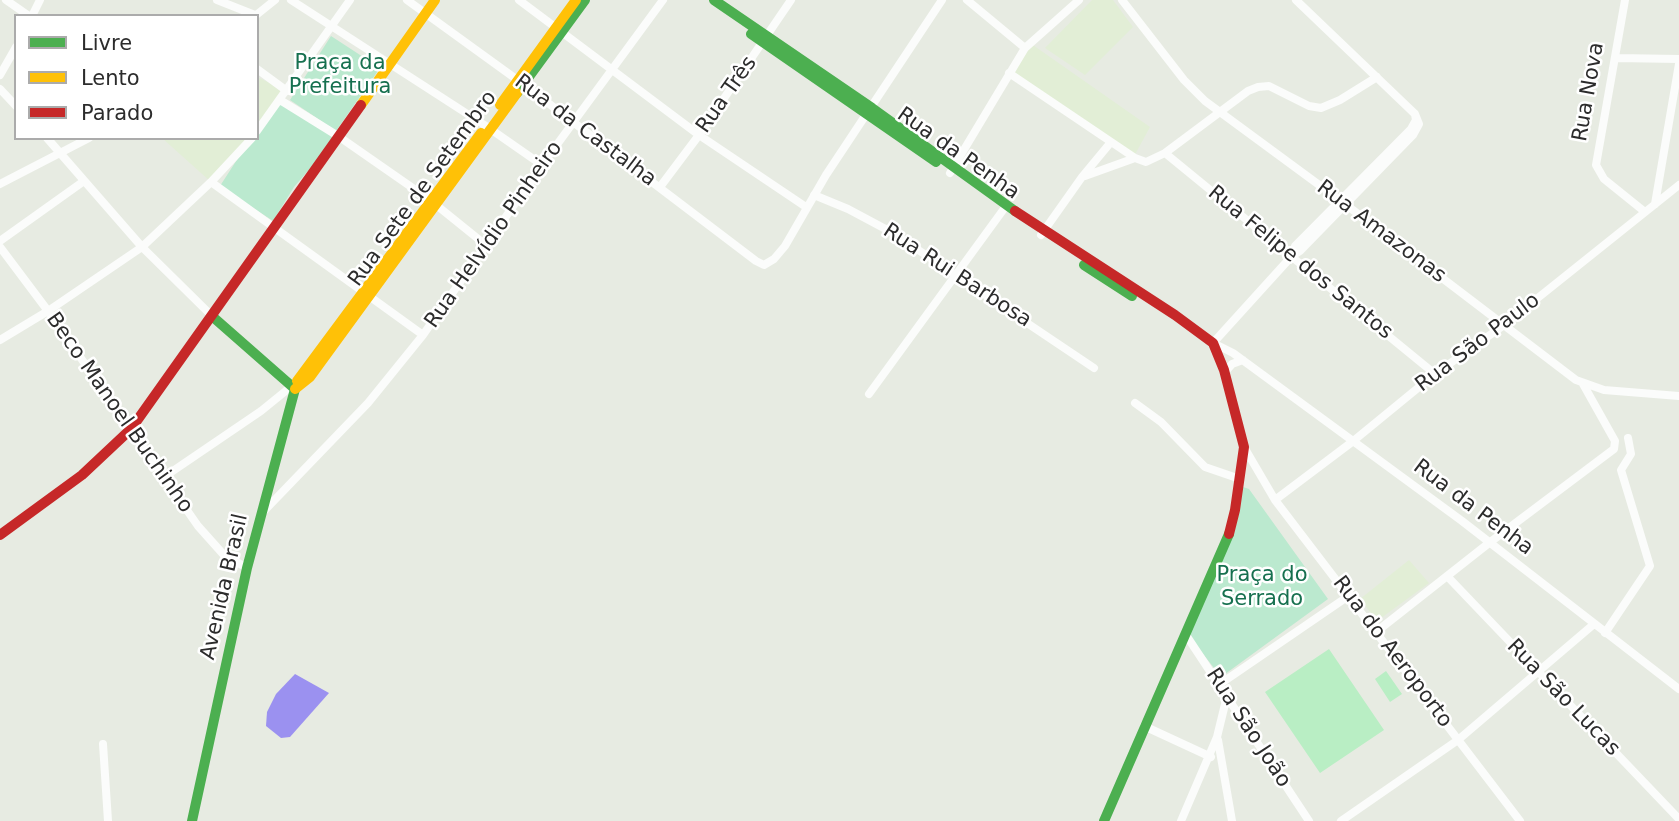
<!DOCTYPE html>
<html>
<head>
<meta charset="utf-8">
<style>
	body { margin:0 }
	#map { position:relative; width:1679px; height:821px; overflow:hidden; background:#e7ebe2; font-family:"DejaVu Sans",sans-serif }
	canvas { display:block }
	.legend { position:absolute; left:14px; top:14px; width:245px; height:126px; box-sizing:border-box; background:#fff; border:2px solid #ababab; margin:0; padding:9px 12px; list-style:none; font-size:21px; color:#2c2c2c }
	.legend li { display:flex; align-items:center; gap:14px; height:35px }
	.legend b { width:35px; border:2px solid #ababab }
</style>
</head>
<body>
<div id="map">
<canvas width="1679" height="821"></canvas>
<ul class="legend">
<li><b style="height:9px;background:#4caf50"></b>Livre</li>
<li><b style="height:9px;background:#ffc107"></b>Lento</li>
<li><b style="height:9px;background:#c62828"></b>Parado</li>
</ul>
</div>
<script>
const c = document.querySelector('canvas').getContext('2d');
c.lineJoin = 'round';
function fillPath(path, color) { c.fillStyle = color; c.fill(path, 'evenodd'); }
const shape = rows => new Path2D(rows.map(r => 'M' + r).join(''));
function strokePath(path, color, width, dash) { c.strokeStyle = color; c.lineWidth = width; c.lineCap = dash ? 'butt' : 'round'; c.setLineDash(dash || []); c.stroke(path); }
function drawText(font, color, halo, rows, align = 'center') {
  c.font = font + ' "DejaVu Sans",sans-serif'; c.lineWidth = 5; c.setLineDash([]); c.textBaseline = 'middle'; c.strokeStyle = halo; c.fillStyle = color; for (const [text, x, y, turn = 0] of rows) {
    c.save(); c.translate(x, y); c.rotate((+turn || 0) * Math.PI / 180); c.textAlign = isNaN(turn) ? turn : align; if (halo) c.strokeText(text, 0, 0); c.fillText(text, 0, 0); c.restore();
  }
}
const education = shape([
	[1092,0,1113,0,1133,27,1085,75,1045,48],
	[1030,43,1150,127,1132,160,1010,75],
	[257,77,287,91,257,126],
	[162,138,247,138,211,182],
	[1409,560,1429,583,1377,621,1360,599]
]);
const green = shape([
	[331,36,380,68,336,131,290,100],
	[280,100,338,136,294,187,273,221,220,186,251,138,257,138,257,131],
	[1243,487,1249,489,1328,599,1221,677,1189,636]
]);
const pitch = shape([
	[1329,649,1384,730,1320,773,1265,692],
	[1386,671,1402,694,1390,702,1375,679]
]);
const water = shape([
	[295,674,329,693,290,737,281,738,266,726,267,712,276,694]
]);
const street = shape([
	[6,0,29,16],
	[217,0,255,15],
	[291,0,486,126,542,165],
	[407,0,523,84,756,261,764,265,774,259,785,246,826,175,942,0],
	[519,0,699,135,806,207],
	[967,0,1025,48],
	[1122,0,1184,80,1205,101,1345,204,1576,380,1604,390,1679,396],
	[1625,0,1596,165,1604,179,1645,212],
	[32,16,40,0],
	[255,16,275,0],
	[1616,58,1679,59],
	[257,69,287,91],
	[1009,73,1135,158,1146,162,1165,153,1248,91,1258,87,1269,86,1309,106,1321,108,1340,100,1377,77],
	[0,75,16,47],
	[0,89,16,106],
	[280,100,338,136,430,200,487,246],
	[1415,114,1416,120,1411,129,1295,246,1291,257,1213,343,1233,353,1462,521,1679,689],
	[257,131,350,0],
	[47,138,142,247,213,317],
	[1165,153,1435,374],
	[950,173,1025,48,1079,0],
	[1085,176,1135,158],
	[211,182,423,335],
	[0,184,89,138],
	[660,187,699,135,791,0],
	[814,195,848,209,893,233,1094,368],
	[1655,204,1679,64],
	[1041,235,1082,177,1111,142],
	[0,241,84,181],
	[0,247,48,311,198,526,223,554,247,568],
	[1291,257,1300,251,1413,135,1419,124,1415,114,1296,0],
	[0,340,48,311,142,247,211,182,252,138],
	[1225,372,1232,364,1243,360],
	[869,394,1006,206],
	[1135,403,1161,422,1205,467,1240,479],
	[1244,447,1275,500,1520,821],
	[164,477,261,411,293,385],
	[1275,500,1352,442,1435,374,1504,325,1679,185],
	[263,512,368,403,423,335,542,165,663,0],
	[1447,576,1679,819],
	[1376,632,1489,543,1614,449,1615,441,1583,384],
	[1605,633,1650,566,1621,470,1631,454,1628,438],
	[1186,635,1309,821],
	[1220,684,1350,595],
	[1144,726,1211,757],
	[1218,740,1232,821],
	[103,744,108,821],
	[1181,821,1217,737,1227,696],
	[1341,821,1458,740,1594,624]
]);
const fast = shape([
	[714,0,872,108,1015,211],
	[751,34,936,162],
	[517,93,585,0],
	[1084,265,1132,296],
	[213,317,295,389],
	[192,821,247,568,295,389],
	[1104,821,1229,534]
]);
const slow = shape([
	[361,105,435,0],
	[500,105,576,0],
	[297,381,481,133],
	[295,389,310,377,517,93]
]);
const jam = shape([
	[1015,211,1175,315,1213,343,1224,370,1244,447,1235,510,1229,534],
	[0,535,82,475,131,429,361,105]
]);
const parkNames = [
	["Praça da",340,64],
	["Prefeitura",340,88],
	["Praça do",1262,576],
	["Serrado",1262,600]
];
const streetNames = [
	["Rua Nova",1589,92,-80],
	["Rua Três",727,95,-55],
	["Rua da Castalha",585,131,37],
	["Rua da Penha",958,154,35],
	["Rua Sete de Setembro",423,189,-54],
	["Rua Amazonas",1381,232,37],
	["Rua Helvídio Pinheiro",494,235,-55],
	["Rua Felipe dos Santos",1300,263,39],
	["Rua Rui Barbosa",957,276,33],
	["Rua São Paulo",1478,343,-37],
	["Beco Manoel Buchinho",119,413,55],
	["Rua da Penha",1473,508,37],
	["Avenida Brasil",225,587,-77],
	["Rua do Aeroporto",1392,652,53],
	["Rua São Lucas",1563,698,46],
	["Rua São João",1248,728,57]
];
fillPath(education, '#e2eed6');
fillPath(green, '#bbe9cf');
fillPath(pitch, '#b9eec4');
fillPath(water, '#9b91f0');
strokePath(street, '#fbfcfb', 8);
strokePath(fast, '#4caf50', 10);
strokePath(slow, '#ffc107', 10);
strokePath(jam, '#c62828', 10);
drawText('21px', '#16704f', '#fff', parkNames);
drawText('21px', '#2c2c2c', '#fff', streetNames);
</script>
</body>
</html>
